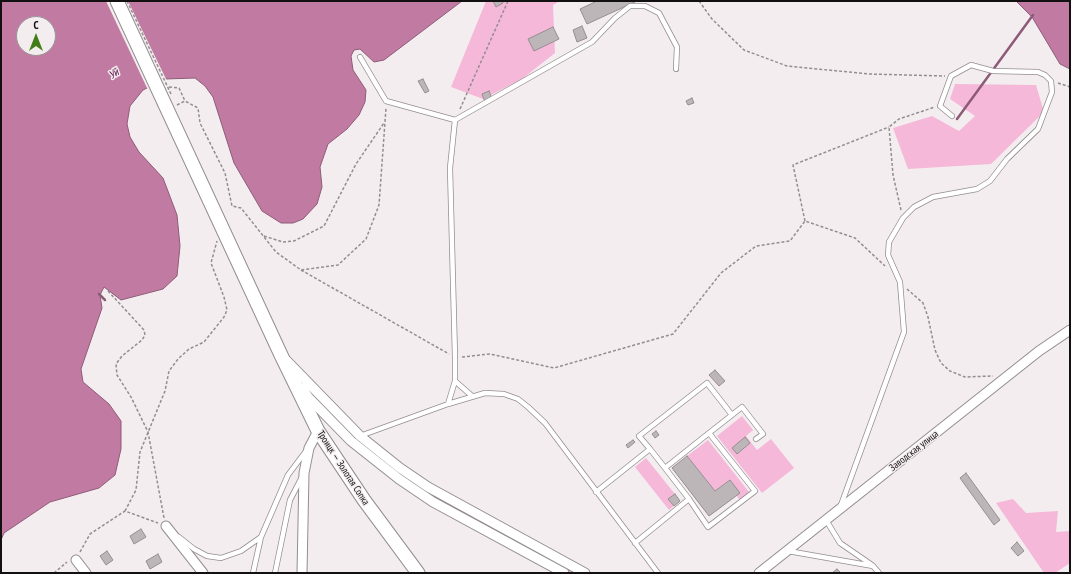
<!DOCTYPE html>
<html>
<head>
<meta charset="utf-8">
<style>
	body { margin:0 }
	#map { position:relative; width:1071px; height:574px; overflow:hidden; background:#f4edf0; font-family:"PT Sans Narrow",sans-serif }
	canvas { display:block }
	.frame { position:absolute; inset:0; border:2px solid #131012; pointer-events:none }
	.north { position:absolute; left:16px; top:16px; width:40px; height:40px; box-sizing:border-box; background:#f4edf0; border:1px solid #9a9597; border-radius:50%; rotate:0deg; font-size:11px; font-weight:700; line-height:16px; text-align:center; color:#131012 }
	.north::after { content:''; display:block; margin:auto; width:14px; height:18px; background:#427d17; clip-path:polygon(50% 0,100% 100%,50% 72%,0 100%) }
</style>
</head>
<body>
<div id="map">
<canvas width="1071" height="574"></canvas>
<div class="frame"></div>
<div class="north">С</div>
</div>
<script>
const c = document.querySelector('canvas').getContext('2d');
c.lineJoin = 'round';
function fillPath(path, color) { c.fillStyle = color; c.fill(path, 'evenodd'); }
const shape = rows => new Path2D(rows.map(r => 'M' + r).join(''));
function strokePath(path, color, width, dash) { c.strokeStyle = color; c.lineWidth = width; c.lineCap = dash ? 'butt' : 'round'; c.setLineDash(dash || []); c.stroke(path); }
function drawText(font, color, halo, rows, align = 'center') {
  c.font = font + ' "PT Sans Narrow",sans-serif'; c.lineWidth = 3; c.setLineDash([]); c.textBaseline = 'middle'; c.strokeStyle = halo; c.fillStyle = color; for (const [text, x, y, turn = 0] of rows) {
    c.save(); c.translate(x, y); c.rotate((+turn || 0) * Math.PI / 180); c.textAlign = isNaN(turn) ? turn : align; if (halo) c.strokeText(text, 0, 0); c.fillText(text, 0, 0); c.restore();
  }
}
const green = shape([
	[486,1,560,1,553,5,555,53,522,79,483,99,451,87],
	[955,84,1036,85,1044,112,991,164,908,169,893,128,932,116,959,131,975,116,950,99],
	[742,416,753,430,746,436,757,450,771,439,794,468,762,493,717,436],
	[354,436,387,461,579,573,569,573,439,502,412,486,352,438],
	[708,440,749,492,740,500,736,495,739,492,730,480,715,491,687,456],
	[646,458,675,494,669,499,674,506,669,510,635,467],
	[1013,499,1026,513,1058,511,1056,532,1070,531,1070,563,1055,573,1044,573,996,503]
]);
const water = shape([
	[1,1,462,1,384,60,374,62,360,49,354,50,351,56,353,70,366,90,365,102,359,115,347,129,328,144,320,167,322,187,317,204,303,219,293,223,281,223,262,211,234,163,213,97,205,86,195,78,165,79,143,90,130,106,127,124,130,137,139,152,163,178,177,215,180,246,177,276,163,289,121,300,104,287,100,295,102,308,81,369,83,382,109,404,121,421,121,449,115,475,99,488,50,502,4,533,1,540,1,1],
	[24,24,48,24,48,48,24,48,24,24],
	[1016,1,1070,1,1070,69,1060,64,1032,17,1016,1]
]);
const pier = shape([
	[106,1,128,1,167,81,148,90]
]);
const stream = shape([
	[957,119,1033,15],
	[99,294,105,300]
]);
const building = shape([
	[493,1,502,1,503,3,496,7,493,1],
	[597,1,637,1,587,24,580,9,597,1],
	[582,26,587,38,577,42,573,30,582,26],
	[553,27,559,39,534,51,528,39,553,27],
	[423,79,429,91,425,93,418,81,423,79],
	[489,91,492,99,485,102,482,94,489,91],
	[692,98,694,103,688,105,686,101,692,98],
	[715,370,725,381,719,386,709,375,715,370],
	[656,431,659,435,655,438,652,434,656,431],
	[745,437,750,443,737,454,732,448,745,437],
	[633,440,635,442,628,448,626,445,633,440],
	[687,456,715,491,730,480,740,493,709,516,672,468,687,456],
	[966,473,1000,520,994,525,960,478,966,473],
	[675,494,680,501,674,506,668,499,675,494],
	[141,529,146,537,134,544,130,536,141,529],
	[1017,542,1024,551,1018,556,1011,548,1017,542],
	[107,551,113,560,106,565,100,556,107,551],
	[158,554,162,562,150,569,146,561,158,554],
	[837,569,841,573,832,573,837,569]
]);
const path = shape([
	[699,1,712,19,744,50,787,66,869,74,945,76],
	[1058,83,1070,87],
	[169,87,179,88,185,101],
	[177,105,185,101,198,108,200,123,225,173,232,206,241,208,276,252,301,270,338,265,366,239,379,205,386,108],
	[460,109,508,1],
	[901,210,893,175,889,127,899,119,935,107],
	[805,221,793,165,889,127],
	[264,236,283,242,294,241,324,226,356,164,384,123],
	[301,270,449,354],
	[907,289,923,303,928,317,935,350,941,363,950,371,965,377,993,376],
	[108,291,144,330,145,335,142,340,122,356,116,364,117,375,131,397,148,432,164,518],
	[462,357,490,354,554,368,673,334,721,273,756,246,790,241,805,221,855,238,885,266],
	[125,511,136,490,140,452,165,391,169,371,178,359,189,349,204,342,224,317,227,310,224,297,211,263,217,241],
	[80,552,90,534,125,511,158,523],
	[54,573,67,562]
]);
const lane = shape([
	[360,57,386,101,455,120],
	[455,381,472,396],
	[448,404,485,393,504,394,518,399,528,407,545,423,658,573],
	[732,415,742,407,763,434,756,439],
	[360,436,448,404,455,381,455,357,450,168,455,120,592,42,615,18,630,6,645,6,659,13,677,47,676,69],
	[650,449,639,436,707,383,732,415,709,433],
	[596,492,650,449,665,468,709,433,755,491,708,527,689,499],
	[841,505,904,332,900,282,888,255,889,242,903,218,914,207,933,197,977,189,990,181,1007,159,1038,129,1052,92,1051,81,1045,75,1038,72,993,71,971,65,951,76,940,106,952,116],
	[826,520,840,543,872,565],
	[179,537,194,549,207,556,221,558,241,551,261,537],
	[635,543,689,499,665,468],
	[788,551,873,566,879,573],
	[253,573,261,537,288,475,306,451],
	[275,573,290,500,302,477]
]);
const street = shape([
	[287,361,360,436,400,468,428,487,585,573],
	[302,388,309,398,351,441,399,479,433,502,564,573],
	[166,526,203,573],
	[76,560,86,573],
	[302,573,304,473,309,448,318,431],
	[759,573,1039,351,1070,330]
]);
const secondary = shape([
	[117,1,281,355,318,431,364,500,418,573]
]);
const pathBridge = shape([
	[127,1,171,94]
]);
const streetNames = [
	["Заводская улица",914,451,-38],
	["Троицк — Золотая Сопка",343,468,57]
];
const waterNames = [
	["Уй",114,74,-33]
];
fillPath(green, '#f6b8d9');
fillPath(water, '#c17ba2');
strokePath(water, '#8d5b77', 1);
fillPath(pier, '#f4edf0');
strokePath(stream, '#8d5b77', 2.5);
fillPath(building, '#bdb6b9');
strokePath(building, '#948e91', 1);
strokePath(lane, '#938d90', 6);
strokePath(street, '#938d90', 11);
strokePath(secondary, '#938d90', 15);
strokePath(path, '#928d90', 1.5, [3, 2]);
strokePath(lane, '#fff', 4.5);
strokePath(street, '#fff', 9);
strokePath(secondary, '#fff', 13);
strokePath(pathBridge, '#928d90', 1.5, [3, 2]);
drawText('10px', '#131012', '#f4edf0', streetNames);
drawText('italic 11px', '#55003b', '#f4edf0', waterNames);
</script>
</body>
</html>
